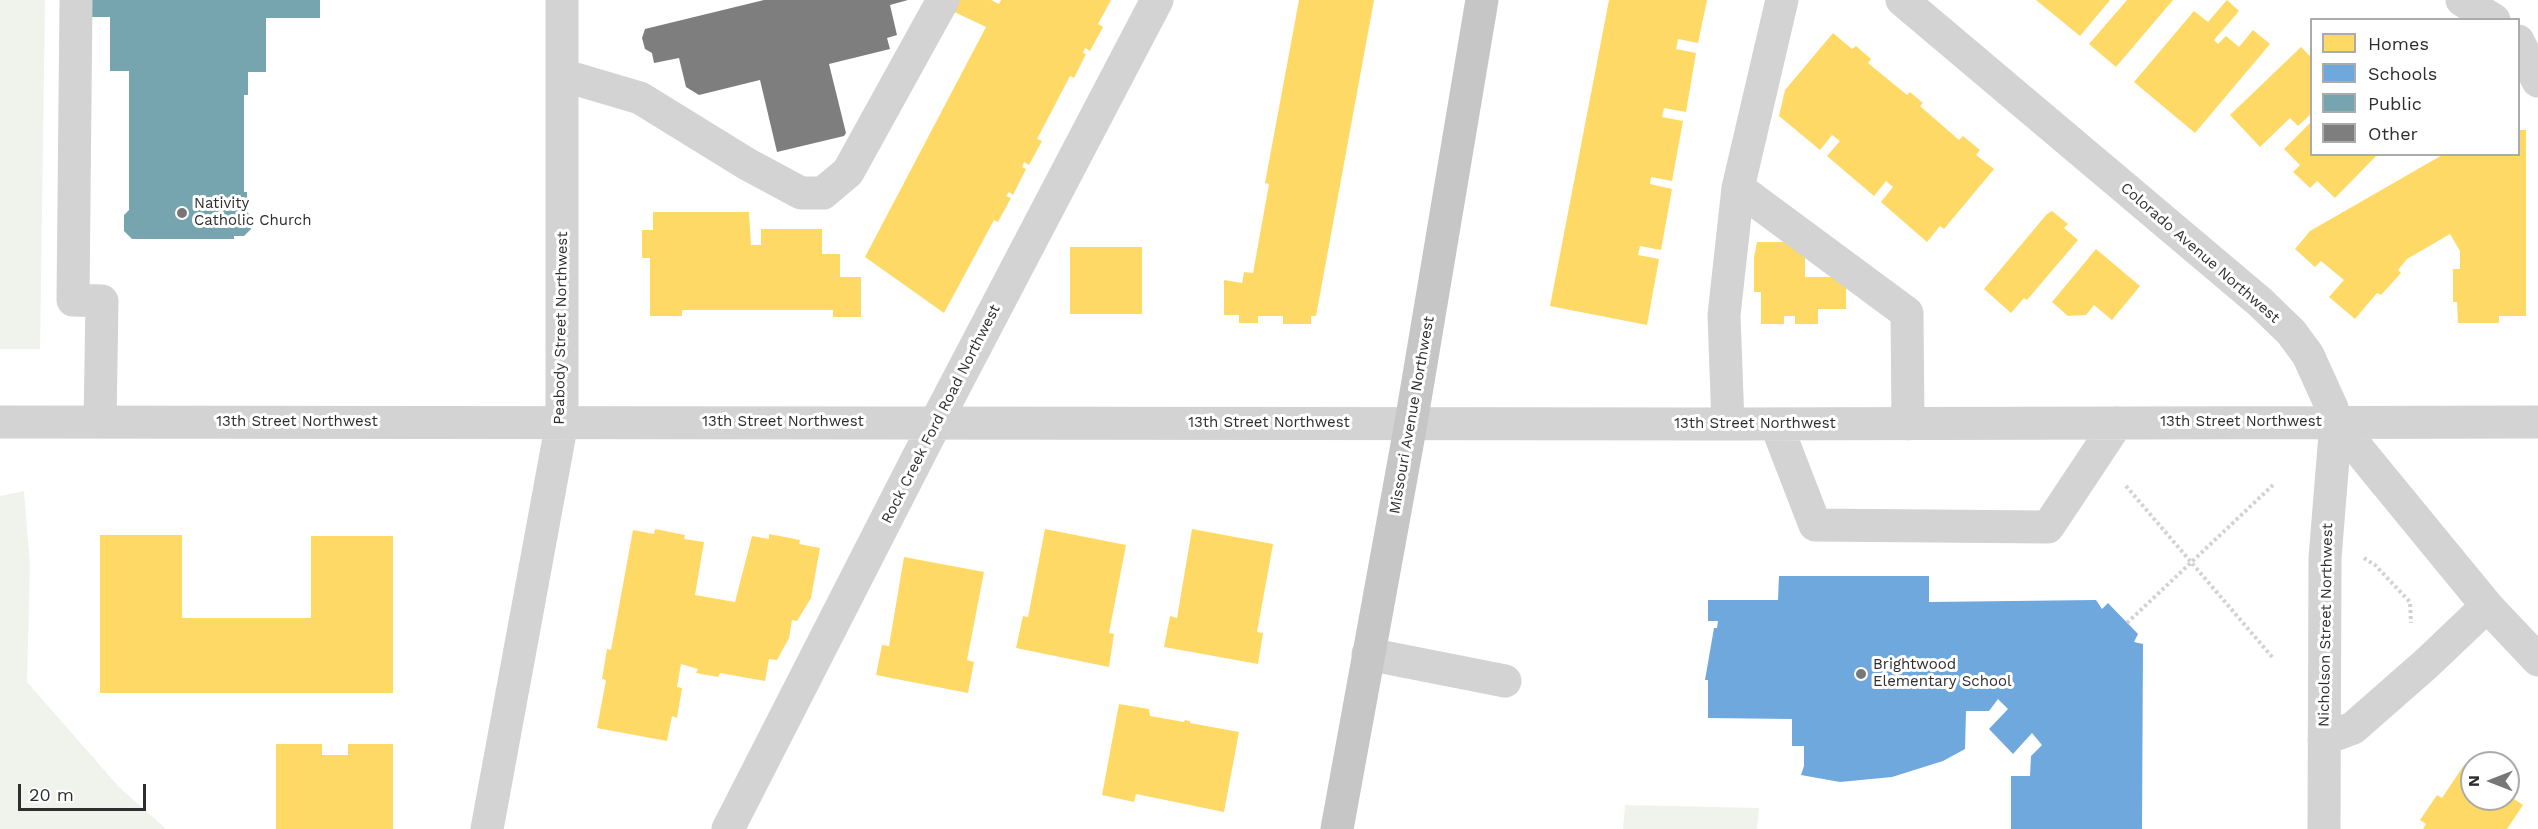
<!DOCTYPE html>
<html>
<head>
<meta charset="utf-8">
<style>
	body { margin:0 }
	#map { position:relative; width:2538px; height:829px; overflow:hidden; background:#fff; font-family:"Work Sans",sans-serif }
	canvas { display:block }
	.legend { position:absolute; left:2310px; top:18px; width:210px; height:138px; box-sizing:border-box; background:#fff; border:2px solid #ababab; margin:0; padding:8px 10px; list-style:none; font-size:18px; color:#2e2e2e }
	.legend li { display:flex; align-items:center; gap:12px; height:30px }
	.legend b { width:30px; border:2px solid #ababab }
	.north { position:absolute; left:2460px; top:751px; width:60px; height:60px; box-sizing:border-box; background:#fff; border:2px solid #ababab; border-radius:50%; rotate:270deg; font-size:16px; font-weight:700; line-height:24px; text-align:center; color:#2e2e2e }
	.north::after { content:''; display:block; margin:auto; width:21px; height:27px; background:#777; clip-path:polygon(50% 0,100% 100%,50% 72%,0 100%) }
	.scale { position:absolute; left:18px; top:784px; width:128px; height:27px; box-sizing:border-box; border:3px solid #2e2e2e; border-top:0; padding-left:8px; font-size:18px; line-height:21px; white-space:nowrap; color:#2e2e2e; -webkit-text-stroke:4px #fff; paint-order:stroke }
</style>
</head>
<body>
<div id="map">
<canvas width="2538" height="829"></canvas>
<ul class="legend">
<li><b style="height:16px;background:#ffd966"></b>Homes</li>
<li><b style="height:16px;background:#6fa8dc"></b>Schools</li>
<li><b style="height:16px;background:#76a5af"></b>Public</li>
<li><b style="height:16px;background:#7e7e7e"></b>Other</li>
</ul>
<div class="north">N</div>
<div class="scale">20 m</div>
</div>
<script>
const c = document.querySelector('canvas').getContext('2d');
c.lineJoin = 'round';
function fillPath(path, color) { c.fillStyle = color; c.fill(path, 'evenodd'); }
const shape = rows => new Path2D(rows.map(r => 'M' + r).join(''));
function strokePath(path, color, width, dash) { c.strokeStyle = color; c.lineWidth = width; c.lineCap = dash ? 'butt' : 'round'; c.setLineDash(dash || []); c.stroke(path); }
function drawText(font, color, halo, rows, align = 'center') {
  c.font = font + ' "Work Sans",sans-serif'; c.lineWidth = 6; c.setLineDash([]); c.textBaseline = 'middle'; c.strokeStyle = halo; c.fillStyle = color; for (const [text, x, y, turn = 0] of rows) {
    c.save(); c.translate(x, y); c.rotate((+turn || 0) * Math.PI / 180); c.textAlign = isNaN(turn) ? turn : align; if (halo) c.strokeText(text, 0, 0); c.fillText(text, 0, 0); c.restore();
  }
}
const green = shape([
	[0,0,45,0,40,349,0,349],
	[24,491,30,566,27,682,119,787,166,829,0,829,0,496],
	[1625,805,1759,808,1757,829,1623,829]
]);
const homes = shape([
	[952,0,991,0,999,4,1001,0,1111,0,1098,24,1103,27,1090,51,1085,48,1083,53,1086,54,1074,78,1070,76,1069,78,1037,139,1042,141,1029,165,1024,162,1022,167,1026,169,1013,195,1009,192,1006,196,1011,198,998,222,994,220,944,313,865,257,986,27,948,9],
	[1299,0,1374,0,1316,316,1311,316,1311,324,1283,324,1283,316,1258,316,1258,323,1239,323,1239,315,1224,315,1224,280,1242,283,1244,272,1253,273,1269,184,1265,183],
	[1609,0,1707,0,1698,43,1678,39,1677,45,1676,49,1696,53,1686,112,1664,108,1662,117,1683,121,1672,181,1651,177,1650,184,1672,189,1661,250,1640,246,1638,255,1659,259,1647,325,1550,306],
	[2036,0,2110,0,2080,36],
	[2127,0,2173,0,2116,67,2089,44],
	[2227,0,2239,11,2214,40,2218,44,2226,36,2239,47,2253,30,2270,44,2195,133,2134,82,2194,11,2208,22],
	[1833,33,1852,49,1856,46,1871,59,1868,63,1907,95,1910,92,1923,103,1920,106,1959,140,1963,136,1980,150,1976,155,1994,169,1944,229,1940,226,1927,242,1881,202,1893,187,1886,181,1874,196,1827,156,1840,141,1832,135,1820,150,1779,116,1785,90],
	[2301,47,2312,58,2312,113,2298,126,2290,118,2260,147,2230,115],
	[2312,121,2312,154,2378,154,2335,198,2317,181,2310,188,2293,172,2300,165,2284,149],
	[2518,130,2526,130,2526,316,2499,316,2499,323,2458,323,2457,302,2453,302,2453,269,2460,269,2460,251,2450,234,2407,259,2398,270,2401,273,2381,295,2377,293,2355,319,2329,297,2344,280,2321,261,2315,267,2295,249,2310,231,2444,154,2518,154],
	[2052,211,2068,224,2064,228,2078,240,2027,300,2024,298,2011,313,1984,289,2047,214],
	[653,212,749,212,751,245,761,245,761,229,822,229,822,254,840,254,840,277,861,277,861,317,833,317,833,310,682,310,682,316,650,316,650,258,642,258,642,230,653,230],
	[1757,242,1798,242,1805,247,1805,277,1840,277,1846,282,1846,309,1818,309,1818,324,1795,324,1795,316,1784,316,1784,324,1761,324,1761,292,1754,292,1754,257],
	[1070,247,1142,247,1142,314,1070,314],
	[2096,249,2140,286,2112,320,2094,305,2086,315,2068,316,2052,302],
	[655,529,685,535,684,539,704,542,695,595,735,602,752,536,769,539,769,534,800,540,799,544,820,548,811,598,797,621,792,620,789,638,777,660,769,659,765,681,720,673,718,677,696,673,698,669,681,664,677,687,682,688,677,718,672,716,667,741,597,728,606,680,602,679,607,649,611,650,633,530,654,534],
	[1045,529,1126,545,1109,633,1114,634,1109,667,1016,648,1023,616,1028,617],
	[1192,529,1273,544,1257,632,1263,633,1258,664,1164,647,1170,616,1177,618],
	[100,535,182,535,182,618,311,618,311,536,393,536,393,693,100,693],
	[904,557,984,572,967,660,974,662,968,693,876,675,882,645,889,646],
	[1119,704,1149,709,1150,716,1184,722,1185,720,1190,721,1190,723,1239,732,1224,812,1136,794,1134,802,1102,795],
	[276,744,322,744,322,755,348,755,348,744,393,744,393,829,276,829],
	[2464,765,2472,771,2472,799,2508,799,2508,795,2523,805,2507,829,2423,829,2426,824,2420,820,2437,795,2442,798]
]);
const schools = shape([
	[1779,576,1929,576,1929,602,2096,600,2102,609,2108,603,2138,634,2134,642,2143,644,2142,829,2011,829,2011,776,2030,776,2031,756,2042,745,2032,733,2013,754,1989,729,2008,709,1998,699,1989,711,1966,711,1965,749,1943,761,1892,777,1840,782,1801,775,1804,766,1804,746,1792,746,1792,719,1708,718,1708,680,1705,680,1714,628,1717,628,1718,621,1708,621,1708,600,1778,600]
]);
const public = shape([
	[89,0,320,0,320,18,266,18,266,72,248,72,248,95,244,95,244,192,247,192,247,212,251,216,251,229,244,236,234,236,234,239,132,239,124,231,124,215,129,210,129,71,110,71,110,17,89,17]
]);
const building = shape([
	[764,0,908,0,890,5,897,35,887,38,890,49,829,64,846,133,844,136,777,152,760,80,699,95,686,87,679,58,654,63,652,53,645,49,642,38,645,29]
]);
const path = shape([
	[2126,486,2273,658],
	[2364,558,2375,565,2410,602,2411,623],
	[2127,623,2273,485]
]);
const minor = shape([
	[76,0,73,300,102,301,100,422],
	[1902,0,2260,302,2291,332,2308,355,2332,408,2336,422,2487,606,2538,660],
	[2462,0,2494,20],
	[2518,41,2538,81],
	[562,75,640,98,747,164,801,193,823,193,848,172,943,0],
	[1738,188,1907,313,1908,424],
	[0,422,1728,424,2538,422],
	[1728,424,1724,315,1738,188,1782,0],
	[1776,424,1815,525,2048,527,2117,423],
	[1368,654,1505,681],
	[2324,739,2353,728,2426,664,2487,606],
	[487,829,562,422,562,0],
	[728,829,936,422,1157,0],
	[2324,829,2325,558,2336,422]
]);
const major = shape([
	[1337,829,1411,423,1482,0]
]);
const markers = [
	[182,213,6,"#777"],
	[1861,674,6,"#777"]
];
const poiNames = [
	["Nativity",194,204],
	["Catholic Church",194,221],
	["Brightwood",1873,665],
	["Elementary School",1873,682]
];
const streetNames = [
	["Colorado Avenue Northwest",2200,253,41],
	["Peabody Street Northwest",561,328,-89],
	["Rock Creek Ford Road Northwest",941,414,-63],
	["Missouri Avenue Northwest",1412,415,-80],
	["13th Street Northwest",297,422],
	["13th Street Northwest",783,422],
	["13th Street Northwest",2241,422],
	["13th Street Northwest",1269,423],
	["13th Street Northwest",1755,424],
	["Nicholson Street Northwest",2326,625,-89]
];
fillPath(green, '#f0f3ec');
fillPath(homes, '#ffd966');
fillPath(schools, '#6fa8dc');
fillPath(public, '#76a5af');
fillPath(building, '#7e7e7e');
strokePath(path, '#d2d2d2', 4, [3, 3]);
strokePath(minor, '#d3d3d3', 33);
strokePath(major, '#c6c6c6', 33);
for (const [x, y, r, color] of markers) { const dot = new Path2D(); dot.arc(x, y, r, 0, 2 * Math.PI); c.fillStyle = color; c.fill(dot); strokePath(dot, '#fff', 2); }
drawText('15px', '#2e2e2e', '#fff', poiNames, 'left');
drawText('15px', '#2e2e2e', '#fff', streetNames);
</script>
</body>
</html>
